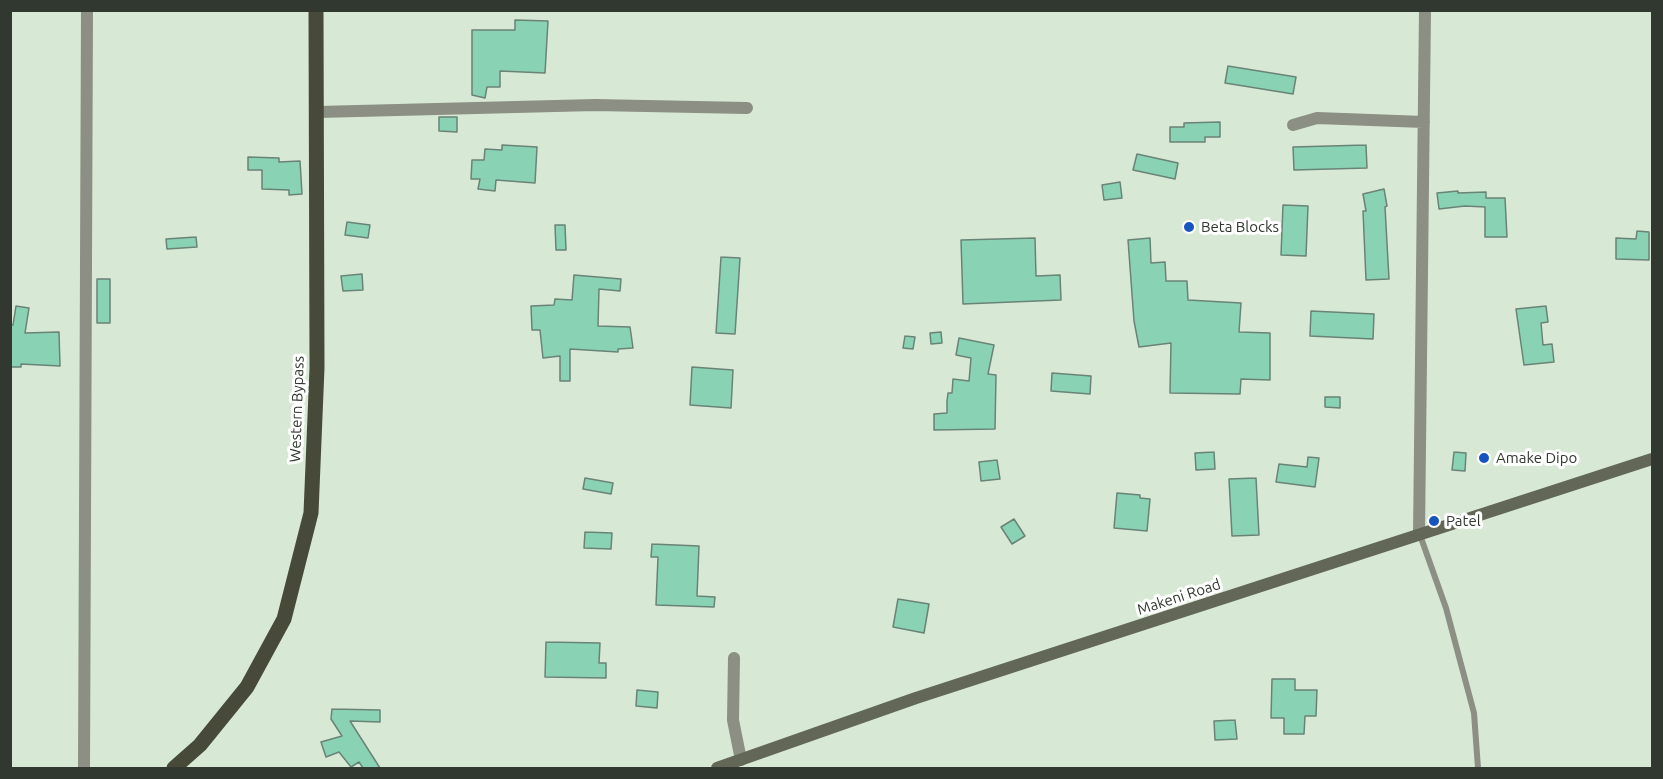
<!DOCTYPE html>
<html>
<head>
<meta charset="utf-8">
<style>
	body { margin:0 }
	#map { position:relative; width:1663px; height:779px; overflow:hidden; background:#d7e9d4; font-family:Ubuntu,sans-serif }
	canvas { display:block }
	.frame { position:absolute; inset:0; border:12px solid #313830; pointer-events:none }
</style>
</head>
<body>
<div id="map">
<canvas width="1663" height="779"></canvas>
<div class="frame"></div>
</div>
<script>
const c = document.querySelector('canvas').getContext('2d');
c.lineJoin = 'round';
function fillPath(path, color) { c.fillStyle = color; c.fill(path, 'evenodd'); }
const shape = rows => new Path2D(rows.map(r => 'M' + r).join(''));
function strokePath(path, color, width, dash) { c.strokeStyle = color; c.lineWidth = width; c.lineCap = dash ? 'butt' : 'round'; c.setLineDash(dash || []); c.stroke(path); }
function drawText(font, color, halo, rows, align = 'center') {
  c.font = font + ' Ubuntu,sans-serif'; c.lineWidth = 6; c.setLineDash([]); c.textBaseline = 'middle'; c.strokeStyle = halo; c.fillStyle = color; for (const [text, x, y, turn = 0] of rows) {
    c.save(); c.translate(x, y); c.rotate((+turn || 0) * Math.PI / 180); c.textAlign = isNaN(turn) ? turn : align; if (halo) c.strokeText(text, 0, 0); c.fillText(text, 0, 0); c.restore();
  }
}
const building = shape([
	[515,20,548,21,545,73,500,71,500,87,487,87,485,98,472,95,472,30,515,30,515,20],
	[1228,66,1296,77,1293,94,1225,83,1228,66],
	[439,117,457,117,457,132,439,131,439,117],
	[1220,122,1220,137,1205,137,1205,142,1170,142,1170,127,1184,127,1184,123,1220,122],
	[502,145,537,147,535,183,496,180,495,191,478,189,480,179,471,179,472,160,484,160,485,149,502,150,502,145],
	[1366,145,1367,168,1294,170,1293,147,1366,145],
	[1137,154,1178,163,1175,179,1133,170,1137,154],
	[248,157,279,158,279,162,300,161,302,194,289,195,289,190,262,189,262,170,248,170,248,157],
	[1120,182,1122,198,1104,200,1102,185,1120,182],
	[1384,189,1387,206,1385,207,1389,279,1366,280,1363,211,1366,211,1363,194,1384,189],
	[1458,191,1458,193,1486,192,1486,198,1505,198,1507,237,1485,237,1485,207,1465,206,1439,209,1437,193,1458,191],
	[1283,205,1308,206,1306,256,1281,255,1283,205],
	[347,222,370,225,368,238,345,235,347,222],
	[555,225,565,225,566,250,556,250,555,225],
	[1637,231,1649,232,1649,260,1616,259,1616,238,1636,239,1637,231],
	[196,237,197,247,167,249,166,239,196,237],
	[1035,238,1036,276,1060,275,1061,300,963,304,961,240,1035,238],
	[1150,238,1151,263,1165,262,1166,281,1187,281,1188,300,1241,303,1239,332,1270,333,1270,380,1241,379,1240,394,1170,393,1171,343,1139,347,1134,321,1128,240,1150,238],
	[721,257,740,258,735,334,716,333,721,257],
	[362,274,363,290,343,291,341,276,362,274],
	[574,275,621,279,620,291,599,289,598,326,630,327,633,348,618,349,618,352,570,349,570,381,560,381,560,356,543,358,540,330,532,330,531,306,554,305,555,299,572,300,574,275],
	[97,279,110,279,110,323,97,323,97,279],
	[16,306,29,308,25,333,59,332,60,366,21,364,21,367,10,367,10,325,13,325,16,306],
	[1546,306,1548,322,1541,323,1543,345,1552,344,1554,362,1524,365,1516,309,1546,306],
	[1311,311,1374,314,1373,339,1310,336,1311,311],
	[941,332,942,343,931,344,930,333,941,332],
	[905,336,915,337,913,349,903,348,905,336],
	[959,338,994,345,988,374,996,375,995,429,934,430,934,414,947,413,947,401,948,393,952,393,953,379,969,381,971,358,956,355,959,338],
	[692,367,733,370,731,408,690,405,692,367],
	[1052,373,1091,376,1090,394,1051,391,1052,373],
	[1325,397,1340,397,1340,408,1325,407,1325,397],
	[1214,452,1215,469,1196,470,1195,453,1214,452],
	[1454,452,1466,453,1465,471,1452,470,1454,452],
	[1308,457,1319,458,1315,487,1276,482,1279,464,1307,467,1308,457],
	[997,460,1000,479,981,481,979,462,997,460],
	[585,478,613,483,611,494,583,489,585,478],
	[1256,478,1259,535,1232,536,1229,479,1256,478],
	[1117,493,1140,495,1140,498,1150,499,1147,531,1114,528,1117,493],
	[1014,519,1025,536,1012,544,1001,527,1014,519],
	[585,532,612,533,611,549,584,548,585,532],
	[652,544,699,546,697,596,715,597,714,607,656,605,658,557,651,557,652,544],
	[898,599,929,604,924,633,893,627,898,599],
	[546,642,600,643,599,663,606,663,606,678,545,677,546,642],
	[1272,679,1295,679,1295,690,1317,690,1316,716,1305,716,1304,734,1284,734,1284,718,1271,718,1272,679],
	[637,690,658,692,657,708,636,706,637,690],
	[332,709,380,710,380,722,350,721,380,768,363,768,359,762,351,767,339,752,326,757,321,742,342,736,331,719,332,709],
	[1235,720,1237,739,1215,740,1214,721,1235,720]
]);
const service = shape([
	[1420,535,1446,608,1474,713,1478,768]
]);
const minor = shape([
	[318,112,595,105,747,108],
	[1293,125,1317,118,1424,122],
	[1419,534,1425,10],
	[734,658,733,720,741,760],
	[84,768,87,10]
]);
const secondary = shape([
	[717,768,916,698,1652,459]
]);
const primary = shape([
	[174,768,200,745,247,687,284,619,311,513,317,368,316,10]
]);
const markers = [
	[1189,227,6,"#1854c0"],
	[1484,458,6,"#1854c0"],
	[1434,521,6,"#1854c0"]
];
const poiNames = [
	["Beta Blocks",1201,227],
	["Amake Dipo",1496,458],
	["Patel",1446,521]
];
const streetNames = [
	["Western Bypass",297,409,-88],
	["Makeni Road",1179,597,-18]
];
fillPath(building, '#89d3b4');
strokePath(building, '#6a8377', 1.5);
strokePath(service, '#8c8f84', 6);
strokePath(minor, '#8c8f84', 12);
strokePath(secondary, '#636758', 12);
strokePath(primary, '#474a39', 15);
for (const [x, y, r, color] of markers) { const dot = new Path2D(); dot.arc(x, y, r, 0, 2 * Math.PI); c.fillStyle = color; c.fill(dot); strokePath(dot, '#fff', 2); }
drawText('15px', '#313830', '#fff', poiNames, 'left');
drawText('15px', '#313830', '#fff', streetNames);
</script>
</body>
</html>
